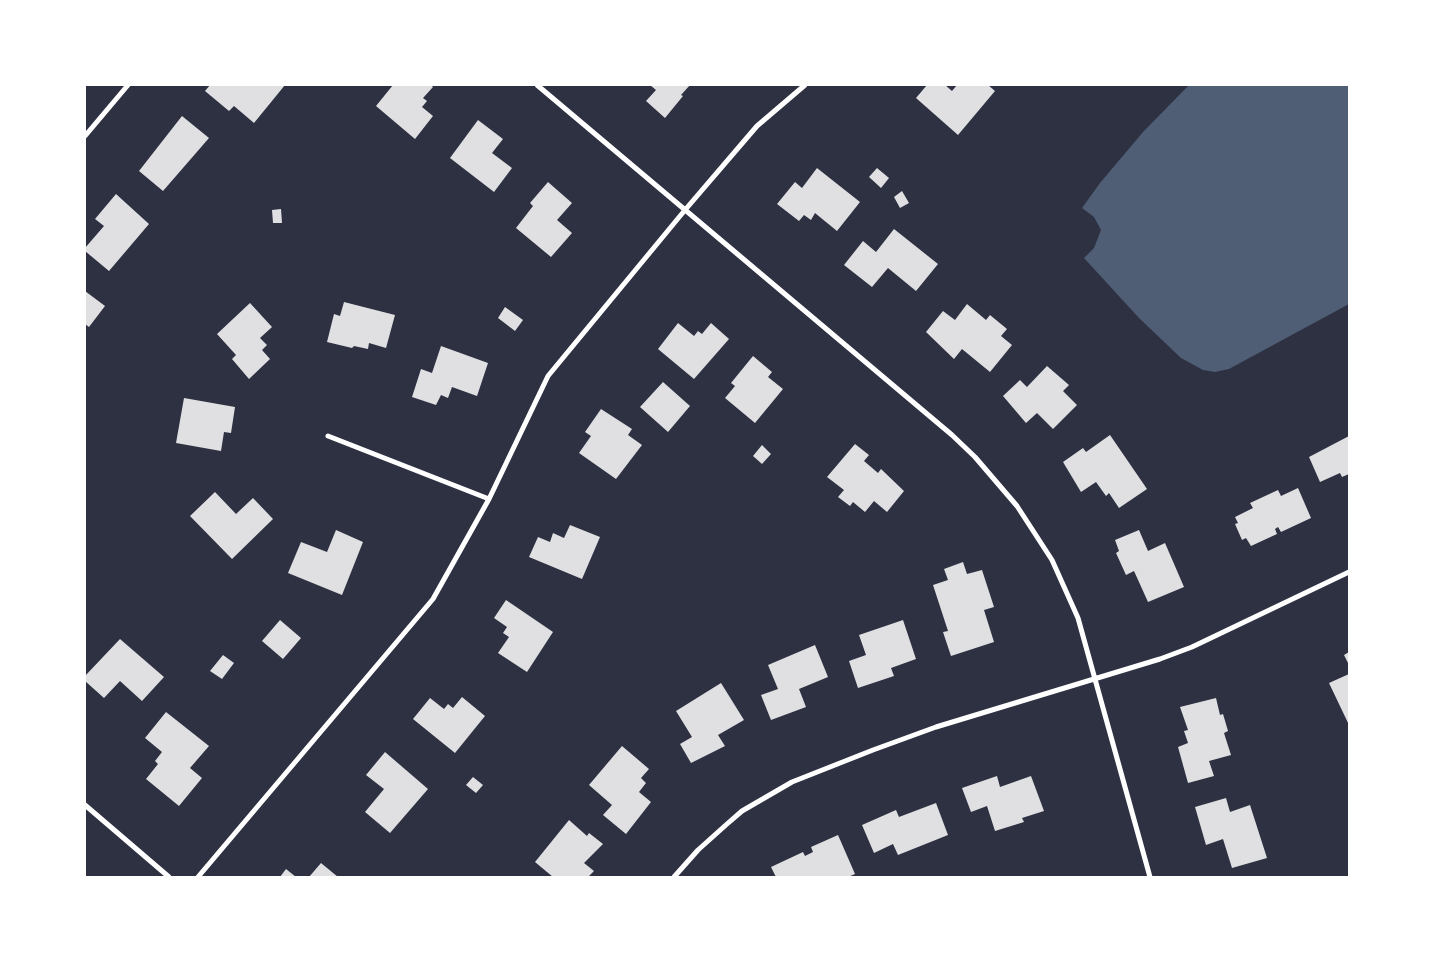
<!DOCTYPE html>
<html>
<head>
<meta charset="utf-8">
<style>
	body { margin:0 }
	#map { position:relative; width:1434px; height:962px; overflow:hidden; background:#2d3142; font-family:Barlow,sans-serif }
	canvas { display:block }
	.frame { position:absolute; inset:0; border:86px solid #fff; pointer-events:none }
</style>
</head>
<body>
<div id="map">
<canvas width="1434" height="962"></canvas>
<div class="frame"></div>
</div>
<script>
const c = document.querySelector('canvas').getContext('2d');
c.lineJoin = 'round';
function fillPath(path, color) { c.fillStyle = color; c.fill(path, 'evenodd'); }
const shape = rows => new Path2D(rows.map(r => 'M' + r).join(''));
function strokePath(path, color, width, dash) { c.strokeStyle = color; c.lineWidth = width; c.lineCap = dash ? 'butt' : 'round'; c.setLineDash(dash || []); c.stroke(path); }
const water = shape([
	[1189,85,1349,85,1349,304,1229,369,1215,372,1203,370,1181,358,1139,318,1084,258,1094,248,1101,230,1094,217,1082,208,1100,183,1143,132]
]);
const building = shape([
	[210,85,285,85,254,123,234,106,229,111,205,91],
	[393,85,431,85,433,87,423,98,427,101,422,107,433,116,415,139,376,106],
	[650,85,690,85,681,95,683,96,665,118,646,101,656,90],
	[927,85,945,85,952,91,957,85,988,85,995,91,958,135,916,98],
	[182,116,209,138,163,191,139,171],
	[478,120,503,139,492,153,512,168,494,192,450,158],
	[817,168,860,202,837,231,815,213,811,220,804,215,799,221,777,204,795,182,802,188],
	[877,168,889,178,881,188,869,177],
	[548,182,572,203,557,220,572,233,551,257,516,228,533,206,530,203],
	[902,191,909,203,900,208,894,197],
	[116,194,149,224,109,271,85,251,85,248,104,226,95,219],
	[281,209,282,223,273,223,272,210],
	[894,229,938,264,916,291,888,268,872,287,844,265,863,241,876,252],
	[85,291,105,306,89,327,85,324],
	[344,302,395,315,386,348,369,343,368,349,354,346,352,348,327,342,334,314,340,316],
	[250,303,272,327,260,338,267,345,262,350,270,359,249,379,232,359,236,355,217,334],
	[967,304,986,320,990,315,1007,329,1001,336,1012,345,990,372,962,349,954,359,926,332,943,311,955,320],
	[505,307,523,320,515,331,498,318],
	[678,323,694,336,698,331,702,334,711,323,729,339,694,379,658,349],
	[441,346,488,363,477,396,452,387,448,398,441,395,436,405,412,397,421,369,432,373],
	[753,356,772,372,768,377,783,389,755,423,725,398,735,386,731,383],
	[1047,366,1069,385,1063,391,1077,405,1053,429,1037,413,1026,423,1003,396,1020,380,1027,387],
	[663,382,690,406,668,432,640,407],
	[184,398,235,407,231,433,224,432,221,451,176,443],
	[601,409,632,429,628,435,642,445,616,479,579,453,591,436,585,432],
	[1110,435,1147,489,1119,508,1109,493,1106,496,1096,482,1081,492,1063,462,1083,448,1086,452],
	[1349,436,1349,474,1342,477,1340,473,1320,482,1309,457],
	[855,444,869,455,864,461,878,473,881,469,904,491,887,512,874,501,865,512,853,502,850,506,838,497,844,490,827,477],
	[762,445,771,454,762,464,753,456],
	[1298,488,1311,518,1281,532,1278,527,1275,529,1277,534,1251,546,1246,538,1242,540,1235,524,1238,523,1235,517,1253,508,1250,503,1278,490,1281,496],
	[215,492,236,514,253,498,273,519,232,559,190,516],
	[570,525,600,537,582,579,529,557,538,537,550,542,553,533,564,538],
	[336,530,363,542,342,595,288,573,301,542,327,552],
	[1139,530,1148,551,1165,543,1184,587,1148,602,1134,571,1126,575,1116,553,1119,551,1115,540],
	[963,562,967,574,982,570,994,607,984,610,994,642,951,656,943,632,948,631,933,585,948,580,944,569],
	[506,600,553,632,527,672,498,653,509,637,503,633,507,627,494,618],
	[280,620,301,638,283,659,262,641],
	[903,620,916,659,891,668,894,676,858,688,849,661,866,655,859,635],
	[120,639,164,677,142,701,120,681,104,698,85,681,85,676],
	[815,645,828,677,799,689,806,707,771,720,761,695,778,689,768,665],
	[1349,652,1349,665,1344,655],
	[223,655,234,663,222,679,210,671],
	[1349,674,1349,725,1329,683],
	[721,683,744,720,718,735,725,746,691,763,680,744,692,737,676,711],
	[462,697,485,716,455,753,413,719,430,698,444,709,448,704,453,708],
	[1216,698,1220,715,1223,714,1228,731,1224,733,1231,755,1209,761,1214,776,1188,783,1178,747,1188,743,1184,731,1188,730,1180,707],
	[166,712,209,746,190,768,202,778,179,806,146,779,158,764,155,761,162,752,145,738],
	[622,746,649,769,641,778,646,783,639,792,651,802,626,834,603,815,612,805,589,785],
	[385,752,428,789,390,833,365,812,384,789,366,775],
	[997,776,1000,787,1031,776,1044,811,1022,818,1024,822,995,831,987,806,971,812,962,788],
	[473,777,483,785,476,793,466,785],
	[1226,798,1230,812,1250,805,1267,858,1232,868,1223,839,1206,845,1195,807],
	[936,803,948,835,898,855,893,844,874,853,862,825,896,810,899,817],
	[569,820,587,836,589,833,603,844,584,863,594,871,588,877,553,877,535,862],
	[838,835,855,874,848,877,776,877,771,867,803,852,805,856,813,852,811,847],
	[321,863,338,877,309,877],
	[286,869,296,877,280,877]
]);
const minor = shape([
	[537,85,952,435,975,457,1017,506,1052,560,1078,618,1150,877],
	[85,136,128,85],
	[328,436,489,499],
	[85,805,169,877],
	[198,877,433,599,489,499,548,376,685,210,757,126,805,85],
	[674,877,698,850,727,824,742,811,792,782,873,750,936,727,1160,659,1192,647,1349,572]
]);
fillPath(water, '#4f5d75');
fillPath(building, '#e0e0e3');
strokePath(minor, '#fff', 5);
</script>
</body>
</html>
